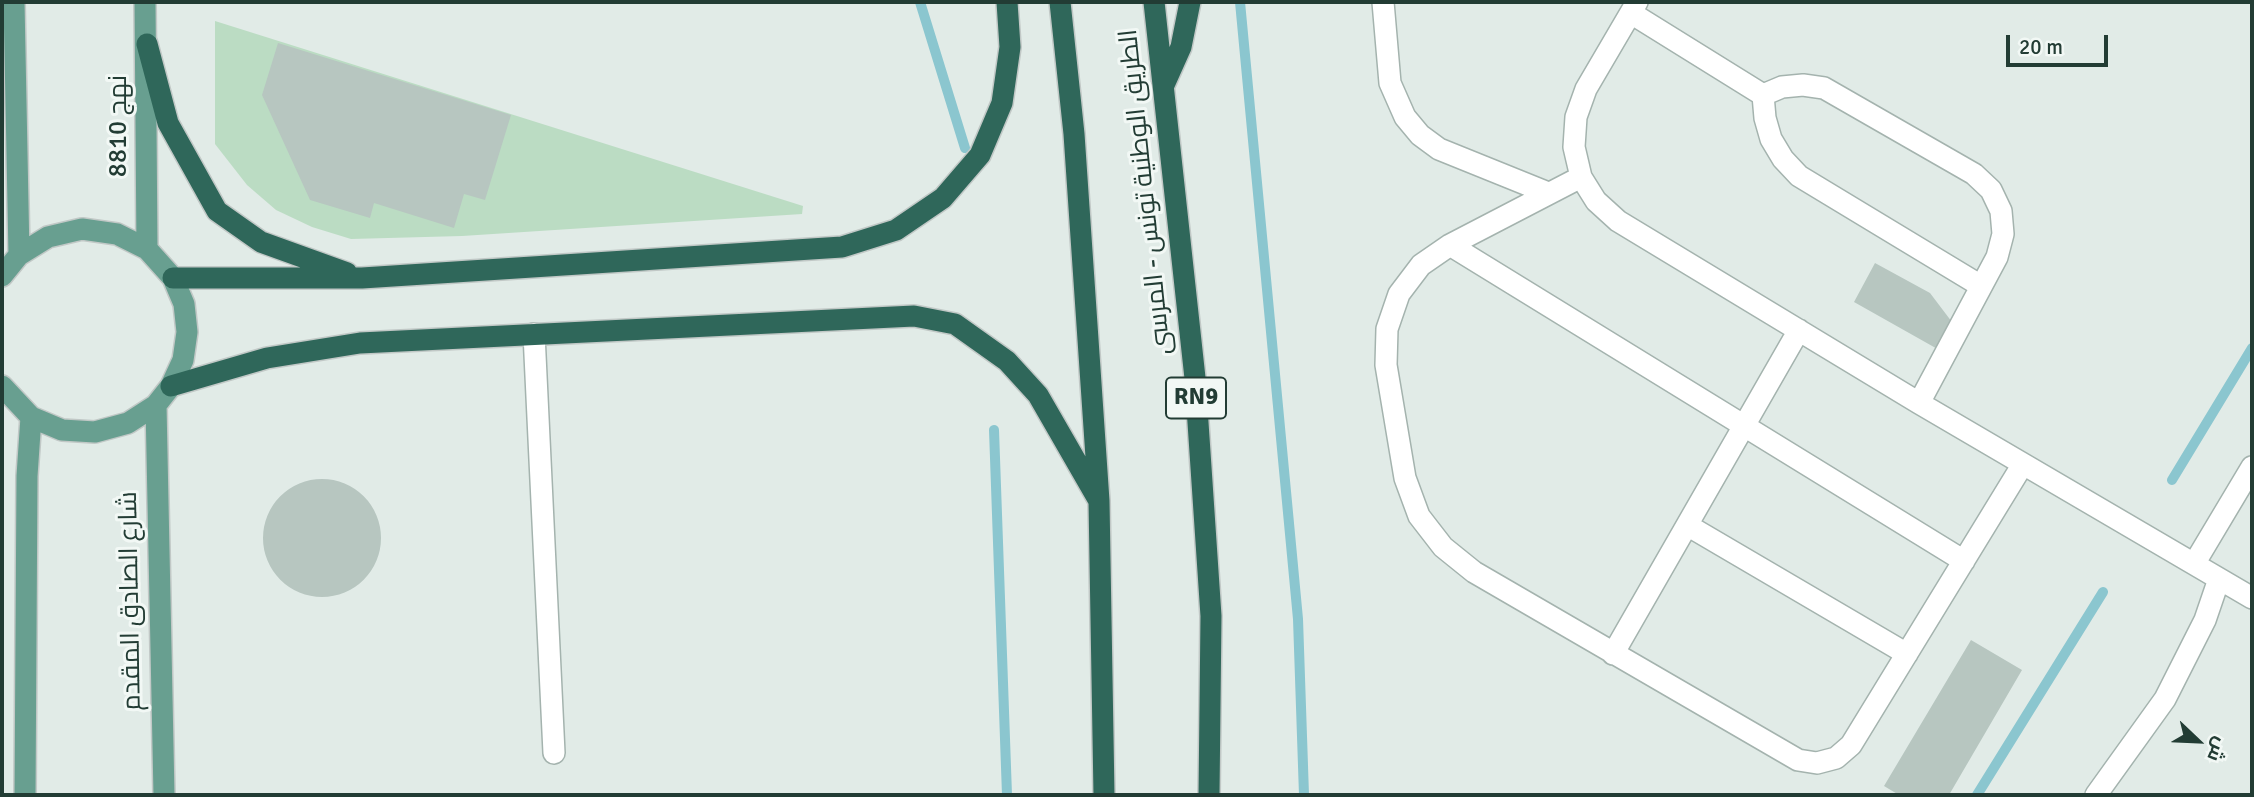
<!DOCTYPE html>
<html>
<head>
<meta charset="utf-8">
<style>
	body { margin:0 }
	#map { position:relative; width:2254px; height:797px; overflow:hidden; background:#e1ebe7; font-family:Signika,Cairo,sans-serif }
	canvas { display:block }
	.frame { position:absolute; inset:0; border:4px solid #223c34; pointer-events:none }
	.north { position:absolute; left:2163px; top:706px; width:70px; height:70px; -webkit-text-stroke:5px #f2f8f5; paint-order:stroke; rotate:113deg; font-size:19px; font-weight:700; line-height:28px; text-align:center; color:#223c34 }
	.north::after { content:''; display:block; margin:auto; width:24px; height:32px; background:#223c34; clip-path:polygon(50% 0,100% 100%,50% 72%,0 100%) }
	.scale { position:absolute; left:2006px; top:35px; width:102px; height:32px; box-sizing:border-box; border:4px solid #223c34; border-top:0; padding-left:9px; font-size:21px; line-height:24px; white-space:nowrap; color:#223c34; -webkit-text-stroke:5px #f2f8f5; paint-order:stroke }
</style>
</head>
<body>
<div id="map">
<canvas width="2254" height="797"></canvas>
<div class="frame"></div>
<div class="north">ش</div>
<div class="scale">20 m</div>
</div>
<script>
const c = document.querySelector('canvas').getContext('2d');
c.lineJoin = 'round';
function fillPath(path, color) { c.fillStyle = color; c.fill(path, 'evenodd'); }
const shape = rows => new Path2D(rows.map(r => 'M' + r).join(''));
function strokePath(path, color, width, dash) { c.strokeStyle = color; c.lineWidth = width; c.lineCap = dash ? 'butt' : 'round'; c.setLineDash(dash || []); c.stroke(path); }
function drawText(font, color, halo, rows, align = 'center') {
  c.font = font + ' Signika,Cairo,sans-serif'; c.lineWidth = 6; c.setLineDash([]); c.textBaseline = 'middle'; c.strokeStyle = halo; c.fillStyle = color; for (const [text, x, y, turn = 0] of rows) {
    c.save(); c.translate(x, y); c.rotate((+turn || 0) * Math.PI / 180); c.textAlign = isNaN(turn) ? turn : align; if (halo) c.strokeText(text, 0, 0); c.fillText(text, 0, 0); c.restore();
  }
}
const green = shape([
	[215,21,803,206,802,214,462,236,351,239,312,227,276,210,247,185,215,144]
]);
const stream = shape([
	[920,2,965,148],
	[1240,2,1298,619,1304,795],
	[994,430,1007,795],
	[2172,480,2252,348],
	[1977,795,2103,592]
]);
const building = shape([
	[278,43,511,115,485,200,464,194,454,228,374,203,370,218,310,200,262,95],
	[1875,263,1930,293,1955,326,1941,351,1854,302],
	'263 538a59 59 0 1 1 118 0a59 59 0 1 1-118 0Z',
	[1971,640,2022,670,1949,795,1899,795,1884,786]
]);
const minor = shape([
	[1383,2,1390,83,1405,117,1420,135,1439,149,1548,193],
	[1637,2,1586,89,1576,117,1574,147,1581,177,1596,201,1618,221,1919,403,2252,598],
	[1631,13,1763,95],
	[1763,95,1782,87,1803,85,1824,88,1974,174,1991,190,2001,211,2003,234,1997,257,1919,403],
	[1763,95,1765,118,1771,139,1783,159,1799,176,1981,286],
	[1581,177,1450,245,1421,265,1399,294,1387,329,1386,365,1405,478,1419,516,1443,547,1474,572,1798,760,1817,763,1836,758,1851,745,2023,464],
	[1450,245,1964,561],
	[534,334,554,753],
	[1687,525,1907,654],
	[2194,564,2252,467],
	[1613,654,1799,330],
	[2096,795,2165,699,2205,620,2219,579]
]);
const major = shape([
	[14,2,19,255],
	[145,2,147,249],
	[2,276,19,255,48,237,82,229,117,234,147,249,173,278,184,304,187,332,183,360,171,386,156,405,128,423,95,432,62,430,31,417,2,386],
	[156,405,164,795],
	[25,795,27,476,31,417]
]);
const highway = shape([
	[1060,2,1074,134,1099,501,1104,795],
	[1154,2,1195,378,1211,616,1209,795],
	[147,44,168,123,217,211,261,242,347,273],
	[1164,85,1181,47,1190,2],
	[173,278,362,278,842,247,896,230,943,198,980,155,1002,103,1010,47,1007,2],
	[171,386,267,358,360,343,914,316,955,324,1007,361,1038,395,1099,501]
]);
const shields = [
	[1196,398,60]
];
const shieldNames = [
	["RN9",1196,398]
];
const streetNames = [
	["نهج 8810",119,126,-90],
	["الطريق الوطنية تونس - المرسى",1146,192,-96],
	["شارع الصادق المقدم",131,601,-91]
];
fillPath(green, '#bbdcc3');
strokePath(stream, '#8bc6cf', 10);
fillPath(building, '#b7c6c0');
strokePath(minor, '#a4b3ae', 24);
strokePath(major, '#c1c8c6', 24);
strokePath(highway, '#c1c8c6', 24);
strokePath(minor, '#fff', 21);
strokePath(major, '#689f90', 21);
strokePath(highway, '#2f675a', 21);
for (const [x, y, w] of shields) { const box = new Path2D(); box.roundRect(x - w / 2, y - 20.5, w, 41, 5); c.fillStyle = '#f2f8f5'; c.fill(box); strokePath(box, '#223c34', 2); }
drawText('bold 24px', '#223c34', null, shieldNames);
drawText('26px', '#223c34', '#f2f8f5', streetNames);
</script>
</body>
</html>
